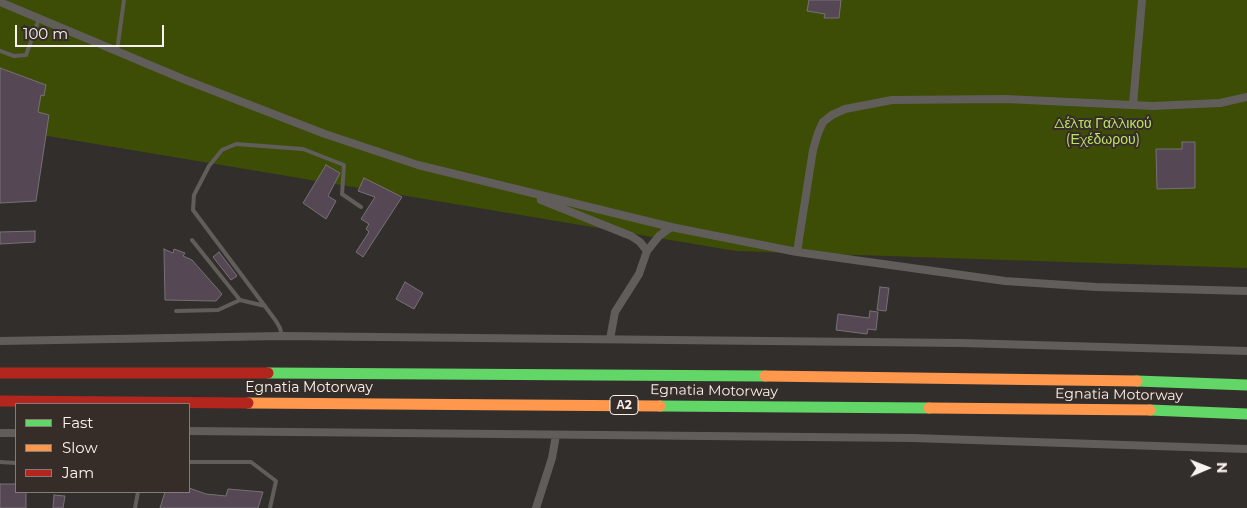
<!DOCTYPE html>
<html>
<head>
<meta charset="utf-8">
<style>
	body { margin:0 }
	#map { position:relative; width:1247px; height:508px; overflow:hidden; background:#322e2c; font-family:Montserrat,sans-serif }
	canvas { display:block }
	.legend { position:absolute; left:15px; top:403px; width:175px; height:90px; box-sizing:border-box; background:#362d28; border:1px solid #847c78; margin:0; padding:6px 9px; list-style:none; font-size:15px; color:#f9f3f0 }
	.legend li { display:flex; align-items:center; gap:10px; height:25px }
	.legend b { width:25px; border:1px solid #847c78 }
	.north { position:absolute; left:1182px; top:443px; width:50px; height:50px; -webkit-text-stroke:4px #362d28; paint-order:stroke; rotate:89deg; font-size:14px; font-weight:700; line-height:20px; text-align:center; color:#f9f3f0 }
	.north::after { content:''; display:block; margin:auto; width:18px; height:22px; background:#f9f3f0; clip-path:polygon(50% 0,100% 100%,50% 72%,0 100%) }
	.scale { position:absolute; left:15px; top:25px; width:149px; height:22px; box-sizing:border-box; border:2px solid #f9f3f0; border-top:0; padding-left:6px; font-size:15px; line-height:18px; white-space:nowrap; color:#f9f3f0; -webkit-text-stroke:4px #362d28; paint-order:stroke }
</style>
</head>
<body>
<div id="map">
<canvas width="1247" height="508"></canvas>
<ul class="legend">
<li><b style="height:6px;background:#63d668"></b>Fast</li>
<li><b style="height:6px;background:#ff974d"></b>Slow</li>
<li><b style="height:6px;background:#b3261e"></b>Jam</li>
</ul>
<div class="north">N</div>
<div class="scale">100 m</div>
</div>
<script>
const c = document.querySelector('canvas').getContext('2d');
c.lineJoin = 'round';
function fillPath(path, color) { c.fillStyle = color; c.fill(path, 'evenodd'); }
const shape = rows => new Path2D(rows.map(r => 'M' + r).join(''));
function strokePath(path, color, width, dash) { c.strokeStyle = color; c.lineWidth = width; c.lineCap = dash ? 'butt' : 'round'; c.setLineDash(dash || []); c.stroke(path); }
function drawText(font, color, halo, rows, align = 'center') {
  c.font = font + ' Montserrat,sans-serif'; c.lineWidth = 4; c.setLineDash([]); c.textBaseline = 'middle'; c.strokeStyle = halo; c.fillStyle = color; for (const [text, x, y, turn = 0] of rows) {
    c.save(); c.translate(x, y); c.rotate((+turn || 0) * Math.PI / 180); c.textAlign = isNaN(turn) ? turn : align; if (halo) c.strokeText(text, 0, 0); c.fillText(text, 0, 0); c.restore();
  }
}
const green = shape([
	[0,0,1247,0,1247,268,736,251,0,128]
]);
const building = shape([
	[809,0,841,0,839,18,824,18,825,14,807,11,809,0],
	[0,68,46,85,44,96,41,95,38,112,49,115,36,201,0,203,0,68],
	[1182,142,1195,142,1195,188,1157,189,1156,149,1182,149,1182,142],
	[326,165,340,173,328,196,336,201,326,219,303,203,326,165],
	[364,178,402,197,363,257,356,252,369,232,366,229,369,224,361,219,375,197,358,191,364,178],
	[35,231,35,242,0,244,0,232,35,231],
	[164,249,173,253,174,249,185,253,183,256,192,260,222,294,216,301,165,300,164,249],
	[219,252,237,276,231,280,213,257,219,252],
	[405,282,423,293,414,309,396,299,405,282],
	[880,287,889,288,886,311,877,310,880,287],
	[870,311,878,312,876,330,868,329,867,334,836,330,838,314,869,318,870,311],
	[0,484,16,484,16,492,26,492,26,508,0,508,0,484],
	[189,488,206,494,226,496,228,489,263,492,258,508,160,508,165,492,189,492,189,488],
	[54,495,65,496,63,508,53,508,54,495]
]);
const lane = shape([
	[0,51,14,56,26,55,39,19],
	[117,51,124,0],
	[192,240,240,300],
	[176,311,218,310,240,300,265,306],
	[282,336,280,328,276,321,193,210,194,195,209,166,222,150,236,144,303,149,344,165,342,194,361,207],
	[0,462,16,463],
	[189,462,251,462,276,481,270,508],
	[135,508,138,492]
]);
const street = shape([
	[0,2,183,79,325,134,418,165,671,227,797,252,1005,281,1096,287,1247,291],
	[1133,105,1142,0],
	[541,200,631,236,640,242,647,251,639,274,615,312,610,339],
	[647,251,659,236,671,227],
	[797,252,813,150,818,133,823,122,832,115,845,109,892,100,1006,99,1153,106,1220,103,1247,97],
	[0,341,282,336,962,343,1247,351],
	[189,431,912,438,1247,449],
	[0,433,16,433],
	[536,508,552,458,556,435]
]);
const fast = shape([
	[268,373,765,376],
	[1137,381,1247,385],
	[660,406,929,408],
	[1150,410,1247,414]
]);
const slow = shape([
	[765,376,1137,381],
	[248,403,660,406],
	[929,408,1150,410]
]);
const jam = shape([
	[0,373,268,373],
	[0,401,248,403]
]);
const shields = [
	[624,405,28]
];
const shieldNames = [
	["Α2",624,405]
];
const parkNames = [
	["Δέλτα Γαλλικού",1103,124],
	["(Εχέδωρου)",1103,140]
];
const streetNames = [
	["Egnatia Motorway",309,388],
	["Egnatia Motorway",714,391,1],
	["Egnatia Motorway",1119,395,1]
];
fillPath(green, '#3d4d06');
fillPath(building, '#564754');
strokePath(building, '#767273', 1);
strokePath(lane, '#605d5b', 4);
strokePath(street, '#605d5b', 8);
strokePath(fast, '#63d668', 11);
strokePath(slow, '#ff974d', 11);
strokePath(jam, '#b3261e', 11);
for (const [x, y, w] of shields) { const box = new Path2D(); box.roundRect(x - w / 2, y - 9.5, w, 19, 4); c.fillStyle = '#362d28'; c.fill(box); strokePath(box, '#f9f3f0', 1); }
drawText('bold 12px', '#f9f3f0', null, shieldNames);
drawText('14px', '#bde263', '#362d28', parkNames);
drawText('14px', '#f9f3f0', '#362d28', streetNames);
</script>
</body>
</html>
